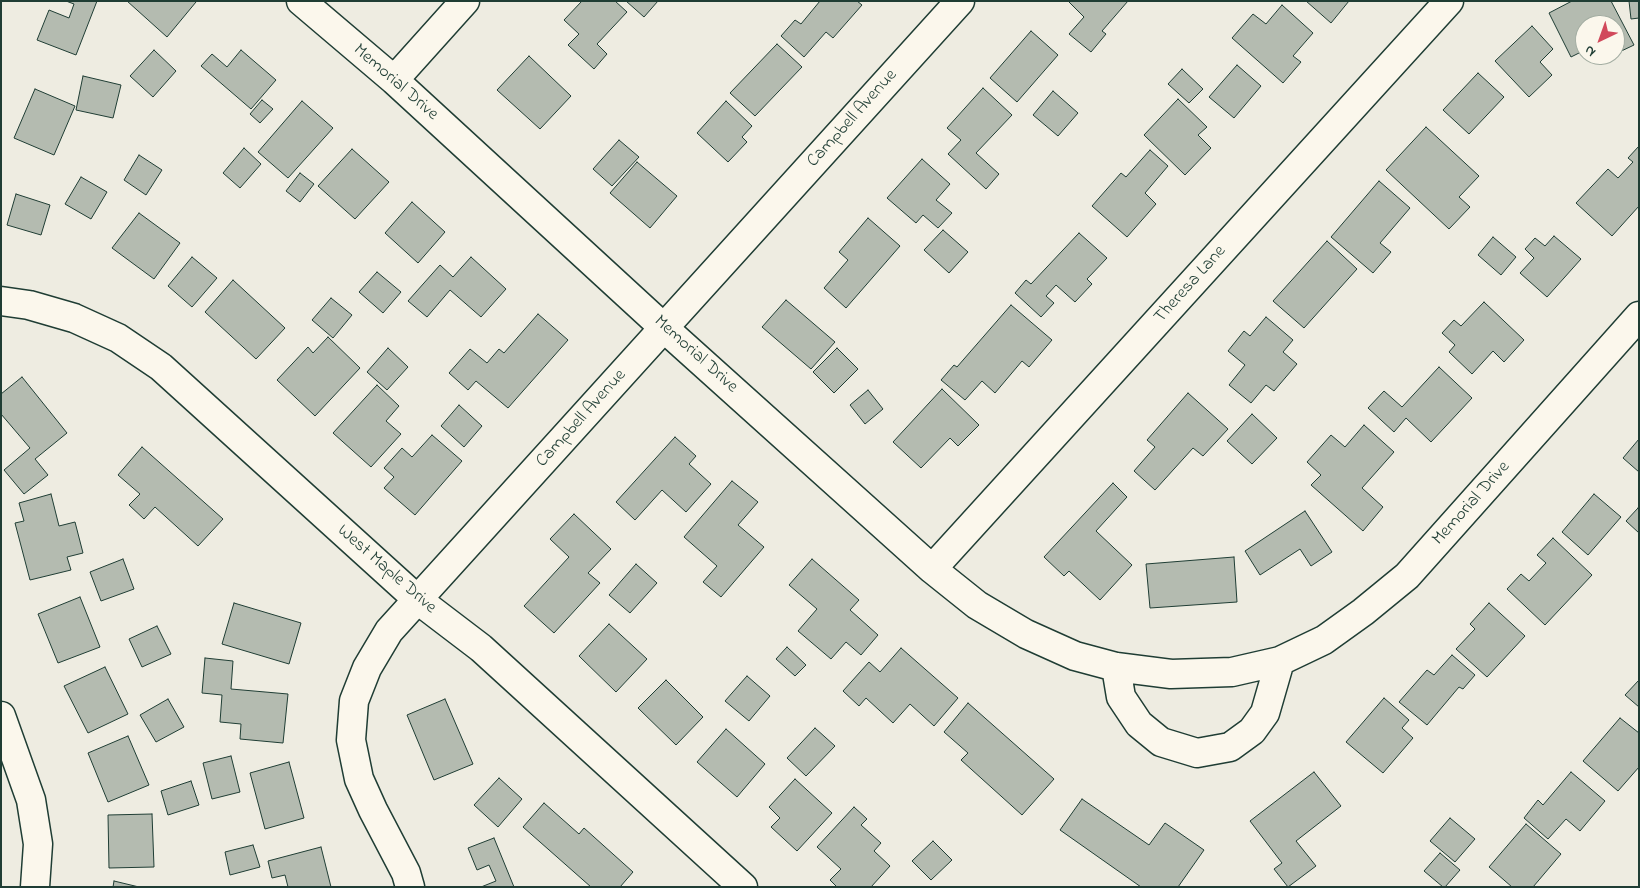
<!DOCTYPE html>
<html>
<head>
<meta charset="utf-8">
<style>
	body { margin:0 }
	#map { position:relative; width:1640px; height:888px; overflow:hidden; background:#eeece1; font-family:"Indie Flower",sans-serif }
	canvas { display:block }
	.frame { position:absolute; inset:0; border:2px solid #1f3d34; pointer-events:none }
	.north { position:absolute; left:1575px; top:15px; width:50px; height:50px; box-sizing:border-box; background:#fbf7ec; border:1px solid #a3ada2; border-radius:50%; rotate:222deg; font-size:14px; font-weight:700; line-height:20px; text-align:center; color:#1f3d34 }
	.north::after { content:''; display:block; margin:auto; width:18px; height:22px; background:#d1495b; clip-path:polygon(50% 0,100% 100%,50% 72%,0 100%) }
</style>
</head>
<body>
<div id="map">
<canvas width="1640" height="888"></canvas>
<div class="frame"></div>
<div class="north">N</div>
</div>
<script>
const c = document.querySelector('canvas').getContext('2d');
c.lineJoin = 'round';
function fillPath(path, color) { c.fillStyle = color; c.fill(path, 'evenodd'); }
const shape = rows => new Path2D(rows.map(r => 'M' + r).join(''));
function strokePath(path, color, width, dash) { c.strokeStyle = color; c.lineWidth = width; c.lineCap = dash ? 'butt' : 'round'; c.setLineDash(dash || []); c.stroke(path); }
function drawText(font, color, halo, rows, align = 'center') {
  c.font = font + ' "Indie Flower",sans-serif'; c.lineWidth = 4; c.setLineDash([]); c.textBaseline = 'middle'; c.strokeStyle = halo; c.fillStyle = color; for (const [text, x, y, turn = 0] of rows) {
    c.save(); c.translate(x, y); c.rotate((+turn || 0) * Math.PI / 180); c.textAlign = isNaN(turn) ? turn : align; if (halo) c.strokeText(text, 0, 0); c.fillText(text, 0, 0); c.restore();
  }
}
const building = shape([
	[66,1,97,1,76,55,37,40,49,10,69,18,74,4,66,1],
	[127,1,195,1,196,2,167,37,127,1],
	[582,1,615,1,627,12,597,44,607,54,594,69,568,45,579,34,564,20,582,1],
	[626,1,658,1,644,17,626,1],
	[820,1,857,1,862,5,833,38,826,32,804,57,781,36,795,20,801,24,820,1],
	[1070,1,1128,1,1102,31,1106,34,1091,52,1069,34,1084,17,1069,2,1070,1],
	[1306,1,1349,1,1331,23,1306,1],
	[1572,1,1611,1,1634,45,1615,54,1615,25,1585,25,1585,50,1571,57,1549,13,1572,1],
	[1629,1,1639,1,1639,18,1631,19,1629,1],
	[1282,5,1313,33,1293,56,1301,62,1283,83,1232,38,1253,14,1266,24,1282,5],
	[1532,26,1553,49,1540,62,1552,75,1529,97,1495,61,1532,26],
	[1031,31,1058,55,1017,102,990,78,1031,31],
	[777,44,802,67,755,116,730,93,777,44],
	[154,50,176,71,153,97,130,76,154,50],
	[241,50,276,80,251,109,201,66,212,54,227,67,241,50],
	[529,56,571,96,540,129,497,90,529,56],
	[1237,65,1261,86,1234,118,1209,97,1237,65],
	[1182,69,1203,89,1189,103,1168,84,1182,69],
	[1478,73,1504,97,1469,134,1443,110,1478,73],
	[83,76,121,85,113,118,76,110,83,76],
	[983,88,1012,115,976,153,999,174,986,189,948,154,961,140,947,128,983,88],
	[35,89,75,106,54,155,14,138,35,89],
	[1053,91,1078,113,1058,136,1033,115,1053,91],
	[1178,99,1207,127,1198,135,1211,148,1185,175,1144,135,1178,99],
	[262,100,273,109,260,123,250,114,262,100],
	[302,101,333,128,288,178,258,152,302,101],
	[726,101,752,126,742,137,747,142,728,162,697,133,726,101],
	[1426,127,1479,176,1459,197,1470,207,1449,229,1386,170,1426,127],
	[619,140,639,157,612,186,593,169,619,140],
	[1639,146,1639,206,1612,236,1576,203,1608,169,1618,178,1633,162,1628,158,1639,146],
	[244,148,261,164,240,188,223,173,244,148],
	[352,149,389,182,355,219,318,186,352,149],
	[1150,150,1168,166,1145,193,1156,204,1127,237,1092,206,1121,173,1126,177,1150,150],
	[139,155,162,170,146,195,124,180,139,155],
	[922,159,950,184,936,200,952,213,938,228,923,215,916,223,887,198,922,159],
	[637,162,677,196,650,228,610,193,637,162],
	[300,173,314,184,300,202,286,191,300,173],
	[81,177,107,192,91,219,65,204,81,177],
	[1379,181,1410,208,1380,243,1391,252,1373,273,1331,237,1379,181],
	[16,194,50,205,41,235,7,225,16,194],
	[412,202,445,232,418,263,385,233,412,202],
	[139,213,180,243,154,279,112,248,139,213],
	[868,218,900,246,846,308,824,288,848,260,839,252,868,218],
	[943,230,968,252,949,273,924,250,943,230],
	[1079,233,1107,258,1087,279,1092,284,1075,302,1056,285,1046,296,1054,303,1041,317,1015,293,1026,280,1031,284,1079,233],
	[1554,236,1581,259,1547,297,1520,273,1534,258,1525,249,1535,238,1545,246,1554,236],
	[1493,237,1516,257,1501,275,1478,255,1493,237],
	[1327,241,1357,269,1304,328,1273,301,1327,241],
	[192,257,217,278,192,307,168,286,192,257],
	[471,257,506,289,481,317,450,290,427,317,408,301,440,265,453,277,471,257],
	[377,272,401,292,383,313,359,292,377,272],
	[233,280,285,328,256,359,205,312,233,280],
	[331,298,352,315,333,338,312,320,331,298],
	[786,300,835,342,811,369,762,327,786,300],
	[1484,302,1524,340,1504,362,1493,351,1472,374,1449,352,1455,345,1442,333,1454,320,1461,326,1484,302],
	[1011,305,1052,340,1029,367,1022,361,995,393,982,381,965,400,941,380,954,365,957,367,1011,305],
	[538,314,568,340,508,408,476,381,468,390,449,373,470,349,487,363,499,349,504,353,538,314],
	[1266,317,1293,340,1283,352,1297,364,1274,391,1266,385,1251,403,1229,385,1245,365,1228,351,1244,331,1250,336,1266,317],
	[328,337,360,368,315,416,277,380,308,347,313,353,328,337],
	[388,348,408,367,387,390,367,372,388,348],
	[837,348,858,369,834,393,813,372,837,348],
	[1439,367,1472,398,1431,442,1406,418,1394,432,1368,408,1384,391,1402,407,1439,367],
	[22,377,67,433,35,459,48,475,24,494,4,470,30,448,1,414,1,394,22,377],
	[377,385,399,406,386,421,401,434,371,467,333,433,377,385],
	[942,389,979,425,958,446,950,438,921,468,893,442,942,389],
	[868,390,883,409,865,424,850,405,868,390],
	[1188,393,1228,429,1203,456,1193,448,1155,490,1134,471,1155,447,1147,440,1188,393],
	[459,405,482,426,464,447,441,426,459,405],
	[1252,414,1277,438,1252,464,1227,441,1252,414],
	[1364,425,1394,452,1362,488,1383,507,1363,531,1311,485,1321,475,1307,462,1331,435,1345,447,1364,425],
	[432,435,462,461,415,515,384,488,394,477,384,468,402,448,412,457,432,435],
	[675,437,696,456,689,464,711,484,686,512,662,490,635,520,616,502,675,437],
	[1639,439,1639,472,1623,458,1639,439],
	[142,447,223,519,198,546,155,507,144,519,129,505,140,494,118,475,142,447],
	[732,481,758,502,738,525,764,547,721,597,703,582,717,566,684,537,732,481],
	[1113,483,1127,497,1096,531,1132,565,1100,600,1069,571,1064,576,1044,557,1113,483],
	[51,494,59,526,75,522,83,553,67,557,71,570,30,580,15,523,24,521,19,503,51,494],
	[1594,494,1621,517,1588,555,1562,532,1594,494],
	[1638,508,1639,509,1639,533,1626,521,1638,508],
	[1305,511,1332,552,1311,566,1300,549,1260,575,1245,551,1305,511],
	[574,514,611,549,588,573,600,583,554,633,524,606,569,557,550,539,574,514],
	[1553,538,1592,575,1545,625,1507,589,1521,574,1529,581,1546,563,1537,555,1553,538],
	[1234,557,1237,602,1150,608,1146,564,1234,557],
	[123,559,134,589,101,601,90,572,123,559],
	[812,559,859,600,850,610,878,635,861,655,846,642,831,659,798,631,817,609,789,585,812,559],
	[636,564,657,583,630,613,609,595,636,564],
	[80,597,100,647,58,663,38,614,80,597],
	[234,603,301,623,289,664,222,644,234,603],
	[1489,603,1525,636,1487,677,1456,649,1475,629,1470,624,1489,603],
	[609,624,647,659,616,692,579,656,609,624],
	[157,626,171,654,142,667,129,639,157,626],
	[787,647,806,665,795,676,776,659,787,647],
	[901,648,958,698,934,726,910,704,893,723,866,698,859,706,843,691,869,662,880,672,901,648],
	[1452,655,1475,675,1463,689,1459,687,1427,725,1399,702,1427,670,1434,675,1452,655],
	[205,658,233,661,231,689,288,694,283,743,240,739,241,724,220,722,222,695,202,693,205,658],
	[105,667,128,714,88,733,64,686,105,667],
	[747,676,770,696,749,721,725,701,747,676],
	[666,680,703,717,676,745,638,708,666,680],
	[1639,680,1639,707,1625,695,1639,680],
	[1384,698,1409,720,1402,728,1413,738,1383,773,1346,742,1384,698],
	[168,699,184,727,156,742,140,715,168,699],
	[445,699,473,764,434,780,407,715,445,699],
	[968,703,1054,779,1022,815,961,760,968,753,944,732,968,703],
	[1620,718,1639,733,1639,767,1618,791,1583,761,1620,718],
	[815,728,835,746,806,776,787,758,815,728],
	[726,729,765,764,737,797,697,762,726,729],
	[128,736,149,785,108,802,88,753,128,736],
	[231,756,240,792,212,799,203,763,231,756],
	[289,762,304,818,265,829,250,773,289,762],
	[1314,772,1341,806,1296,841,1316,866,1288,887,1274,869,1282,863,1250,821,1314,772],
	[1571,772,1605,801,1580,831,1566,819,1548,839,1524,818,1538,800,1543,805,1571,772],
	[499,778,522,799,498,827,474,805,499,778],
	[795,779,832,813,797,851,771,827,780,818,769,807,795,779],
	[191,781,199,805,168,815,161,791,191,781],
	[1082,799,1149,845,1165,823,1204,850,1178,887,1141,887,1060,830,1082,799],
	[544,803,579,834,584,828,633,872,620,887,591,887,523,827,544,803],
	[854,807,867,819,861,825,881,843,874,851,890,866,871,887,837,887,830,880,841,869,817,847,854,807],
	[152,814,154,867,109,868,108,815,152,814],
	[1450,818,1475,839,1455,862,1430,841,1450,818],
	[1526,824,1561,854,1533,887,1512,887,1489,867,1526,824],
	[494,838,514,887,481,887,496,881,489,865,477,870,468,848,494,838],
	[933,841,952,860,931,880,912,861,933,841],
	[253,845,260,867,230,875,225,852,253,845],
	[321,847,331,887,288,887,285,875,272,878,268,861,321,847],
	[1440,853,1460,870,1445,887,1443,887,1424,871,1440,853],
	[114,881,139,887,113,887,114,881]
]);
const street = shape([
	[301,1,394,80,664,328,932,569,977,605,1026,634,1075,656,1116,667,1171,674,1232,672,1280,661,1324,640,1363,612,1407,576,1639,316],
	[394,80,465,1],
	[1,301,29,305,74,318,118,338,161,367,418,600,481,648,743,887],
	[932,569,1449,1],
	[1116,667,1121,697,1139,724,1161,742,1197,753,1230,747,1252,731,1265,713,1280,661],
	[1,716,31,800,38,844,35,887],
	[410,887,406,873,373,810,359,779,351,740,354,701,367,668,389,631,960,1]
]);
const streetNames = [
	["Memorial Drive",395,83,41],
	["Campbell Avenue",853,119,-48],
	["Theresa Lane",1191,285,-48],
	["Memorial Drive",695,355,42],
	["Campbell Avenue",582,419,-48],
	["Memorial Drive",1472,504,-48],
	["West Maple Drive",386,570,41]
];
fillPath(building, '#b4bbb0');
strokePath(building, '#1f3d34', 1);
strokePath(street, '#1f3d34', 31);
strokePath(street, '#fbf7ec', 28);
drawText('18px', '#1f3d34', '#fbf7ec', streetNames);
</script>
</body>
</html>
